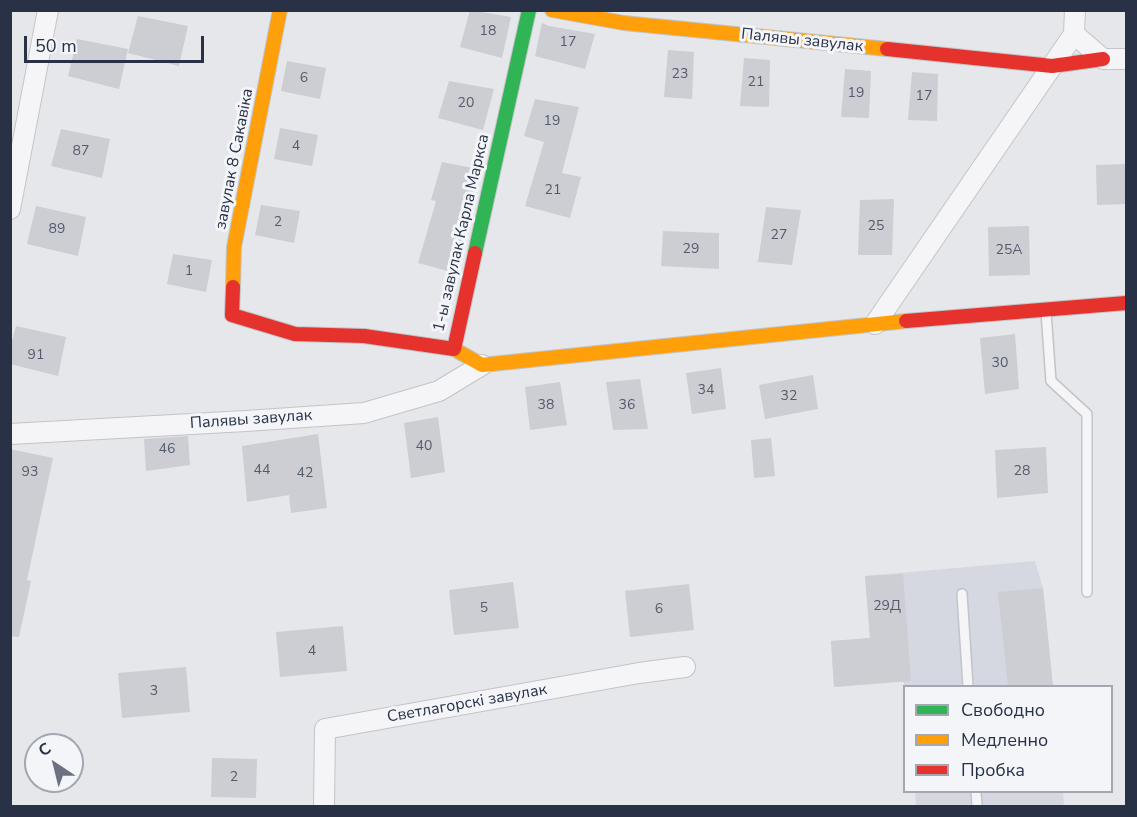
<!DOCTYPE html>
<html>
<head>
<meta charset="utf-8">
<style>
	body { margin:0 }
	#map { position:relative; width:1137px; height:817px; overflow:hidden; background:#e5e7ea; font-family:"Nunito Sans",sans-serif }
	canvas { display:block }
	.frame { position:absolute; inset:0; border:12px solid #293147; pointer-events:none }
	.legend { position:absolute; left:903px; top:685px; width:210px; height:108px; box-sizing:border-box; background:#f3f5f9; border:2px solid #a2a7b2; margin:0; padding:8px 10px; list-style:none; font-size:18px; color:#293147 }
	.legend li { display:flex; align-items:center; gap:12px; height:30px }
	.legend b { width:30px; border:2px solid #a2a7b2 }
	.north { position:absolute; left:24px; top:733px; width:60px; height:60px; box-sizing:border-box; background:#f3f5f9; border:2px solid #a2a7b2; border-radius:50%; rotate:325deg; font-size:16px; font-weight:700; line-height:24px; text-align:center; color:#293147 }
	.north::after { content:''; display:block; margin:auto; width:21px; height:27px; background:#6b7180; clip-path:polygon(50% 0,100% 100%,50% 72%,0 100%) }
	.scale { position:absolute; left:24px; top:36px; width:180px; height:27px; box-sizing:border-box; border:3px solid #293147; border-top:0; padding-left:8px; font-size:18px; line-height:21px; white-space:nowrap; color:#293147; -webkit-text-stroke:4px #f3f5f9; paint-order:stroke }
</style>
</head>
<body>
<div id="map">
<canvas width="1137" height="817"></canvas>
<div class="frame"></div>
<ul class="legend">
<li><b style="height:8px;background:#30b455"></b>Свободно</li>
<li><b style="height:8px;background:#ff9f0a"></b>Медленно</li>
<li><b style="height:8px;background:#e5322d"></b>Пробка</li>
</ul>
<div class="north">С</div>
<div class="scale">50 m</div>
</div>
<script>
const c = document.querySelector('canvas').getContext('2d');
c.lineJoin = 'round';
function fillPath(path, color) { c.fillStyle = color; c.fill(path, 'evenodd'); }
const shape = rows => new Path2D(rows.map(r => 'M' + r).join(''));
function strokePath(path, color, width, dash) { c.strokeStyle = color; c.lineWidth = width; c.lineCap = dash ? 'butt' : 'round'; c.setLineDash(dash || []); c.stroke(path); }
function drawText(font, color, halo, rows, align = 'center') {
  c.font = font + ' "Nunito Sans",sans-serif'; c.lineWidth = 6; c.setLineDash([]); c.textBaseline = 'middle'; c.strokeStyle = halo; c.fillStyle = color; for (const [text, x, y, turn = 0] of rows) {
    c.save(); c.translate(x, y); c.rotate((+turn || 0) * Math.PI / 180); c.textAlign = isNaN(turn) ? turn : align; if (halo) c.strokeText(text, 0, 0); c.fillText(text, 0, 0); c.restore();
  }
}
const built = shape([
	[1035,561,1043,588,1053,686,905,686,903,681,834,687,831,641,870,638,865,576],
	[915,792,1063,792,1064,806,916,806]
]);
const building = shape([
	[470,10,511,17,502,58,460,47],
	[138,16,188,26,179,66,128,53],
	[542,23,549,26,595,34,585,69,535,56],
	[77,39,128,49,119,89,68,76],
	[668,50,694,52,692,99,664,97],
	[744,58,770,60,769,107,740,106],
	[287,61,326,68,320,99,281,91],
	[845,69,871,71,869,118,841,117],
	[912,72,938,74,937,121,908,120],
	[449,81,494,89,483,130,438,118],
	[535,99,579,107,562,173,581,177,570,218,525,206,544,142,524,136],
	[280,128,318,135,312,166,274,159],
	[61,129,110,139,102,178,51,166],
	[442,162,478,169,455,273,418,263,436,201,431,200],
	[1126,164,1126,204,1097,205,1096,165],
	[894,199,892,255,858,255,860,200],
	[261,205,300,211,294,243,255,235],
	[36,206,86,217,78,256,27,244],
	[766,207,801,210,792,265,758,262],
	[1029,226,1030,275,989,276,988,227],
	[663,231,719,233,719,269,661,266],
	[173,254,212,260,206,292,167,284],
	[16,326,66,337,58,376,10,364,10,348],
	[1015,334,1019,389,985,394,980,338],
	[721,368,726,409,692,414,686,373],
	[813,375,818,409,765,419,759,385],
	[640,379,648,429,613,430,606,382],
	[560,382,567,425,530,430,525,387],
	[438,417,445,472,411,478,404,423],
	[318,434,327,508,291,513,289,495,247,502,242,446],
	[188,436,190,465,146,471,144,439],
	[771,438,775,476,754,478,751,440],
	[1046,447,1048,493,997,498,995,450],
	[10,449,53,458,27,580,31,581,19,637,10,636],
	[903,574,911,681,834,687,831,641,870,638,865,576],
	[513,582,519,628,454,635,449,590],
	[689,584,694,630,630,637,625,591],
	[1043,588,1053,687,1008,687,998,592],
	[343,626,347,671,280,677,276,632],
	[186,667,190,712,122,718,118,673],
	[212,758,257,759,256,798,211,797]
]);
const lane = shape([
	[1046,312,1051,381,1087,414,1087,592],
	[962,594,968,686],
	[976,792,977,806]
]);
const street = shape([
	[1074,34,1103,59,1126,59],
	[10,209,48,10],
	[875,324,1074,34,1075,10],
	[10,434,246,421,364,413,439,391,482,365],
	[324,806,325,729,639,673,685,667]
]);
const fast = shape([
	[475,253,529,10]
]);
const slow = shape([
	[552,10,624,23,887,49],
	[233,287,234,247,280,10],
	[454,349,482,365,906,321]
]);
const jam = shape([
	[887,49,1052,66,1103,59],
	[233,287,232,315,295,334,364,336,454,349,475,253],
	[906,321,1126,303]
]);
const numberNames = [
	["18",488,32],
	["17",568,43],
	["23",680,75],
	["6",304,79],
	["21",756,83],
	["19",856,94],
	["17",924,97],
	["20",466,104],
	["19",552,122],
	["4",296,147],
	["87",81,152],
	["21",553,191],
	["2",278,223],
	["25",876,227],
	["89",57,230],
	["27",779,236],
	["29",691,250],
	["25А",1009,251],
	["1",189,272],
	["91",36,356],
	["30",1000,364],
	["34",706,391],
	["32",789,397],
	["38",546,406],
	["36",627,406],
	["40",424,447],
	["46",167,450],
	["44",262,471],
	["28",1022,472],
	["93",30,473],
	["42",305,474],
	["29Д",887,607],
	["5",484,609],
	["6",659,610],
	["4",312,652],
	["3",154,692],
	["2",234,778]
];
const streetNames = [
	["Палявы завулак",802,41,6],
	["завулак 8 Сакавіка",235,159,-79],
	["1-ы завулак Карла Маркса",462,233,-77],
	["Палявы завулак",251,420,-4],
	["Светлагорскі завулак",467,704,-10]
];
fillPath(built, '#d5d8e0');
fillPath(building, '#ccced3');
strokePath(lane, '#c2c4c8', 12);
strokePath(street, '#c2c4c8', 22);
strokePath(fast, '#c2c4c8', 16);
strokePath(slow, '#c2c4c8', 16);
strokePath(jam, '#c2c4c8', 16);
strokePath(lane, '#f5f5f7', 9);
strokePath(street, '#f5f5f7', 20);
strokePath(fast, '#30b455', 14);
strokePath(slow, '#ff9f0a', 14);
strokePath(jam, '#e5322d', 14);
drawText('14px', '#545a6c', null, numberNames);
drawText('16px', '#293147', '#f3f5f9', streetNames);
</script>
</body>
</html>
